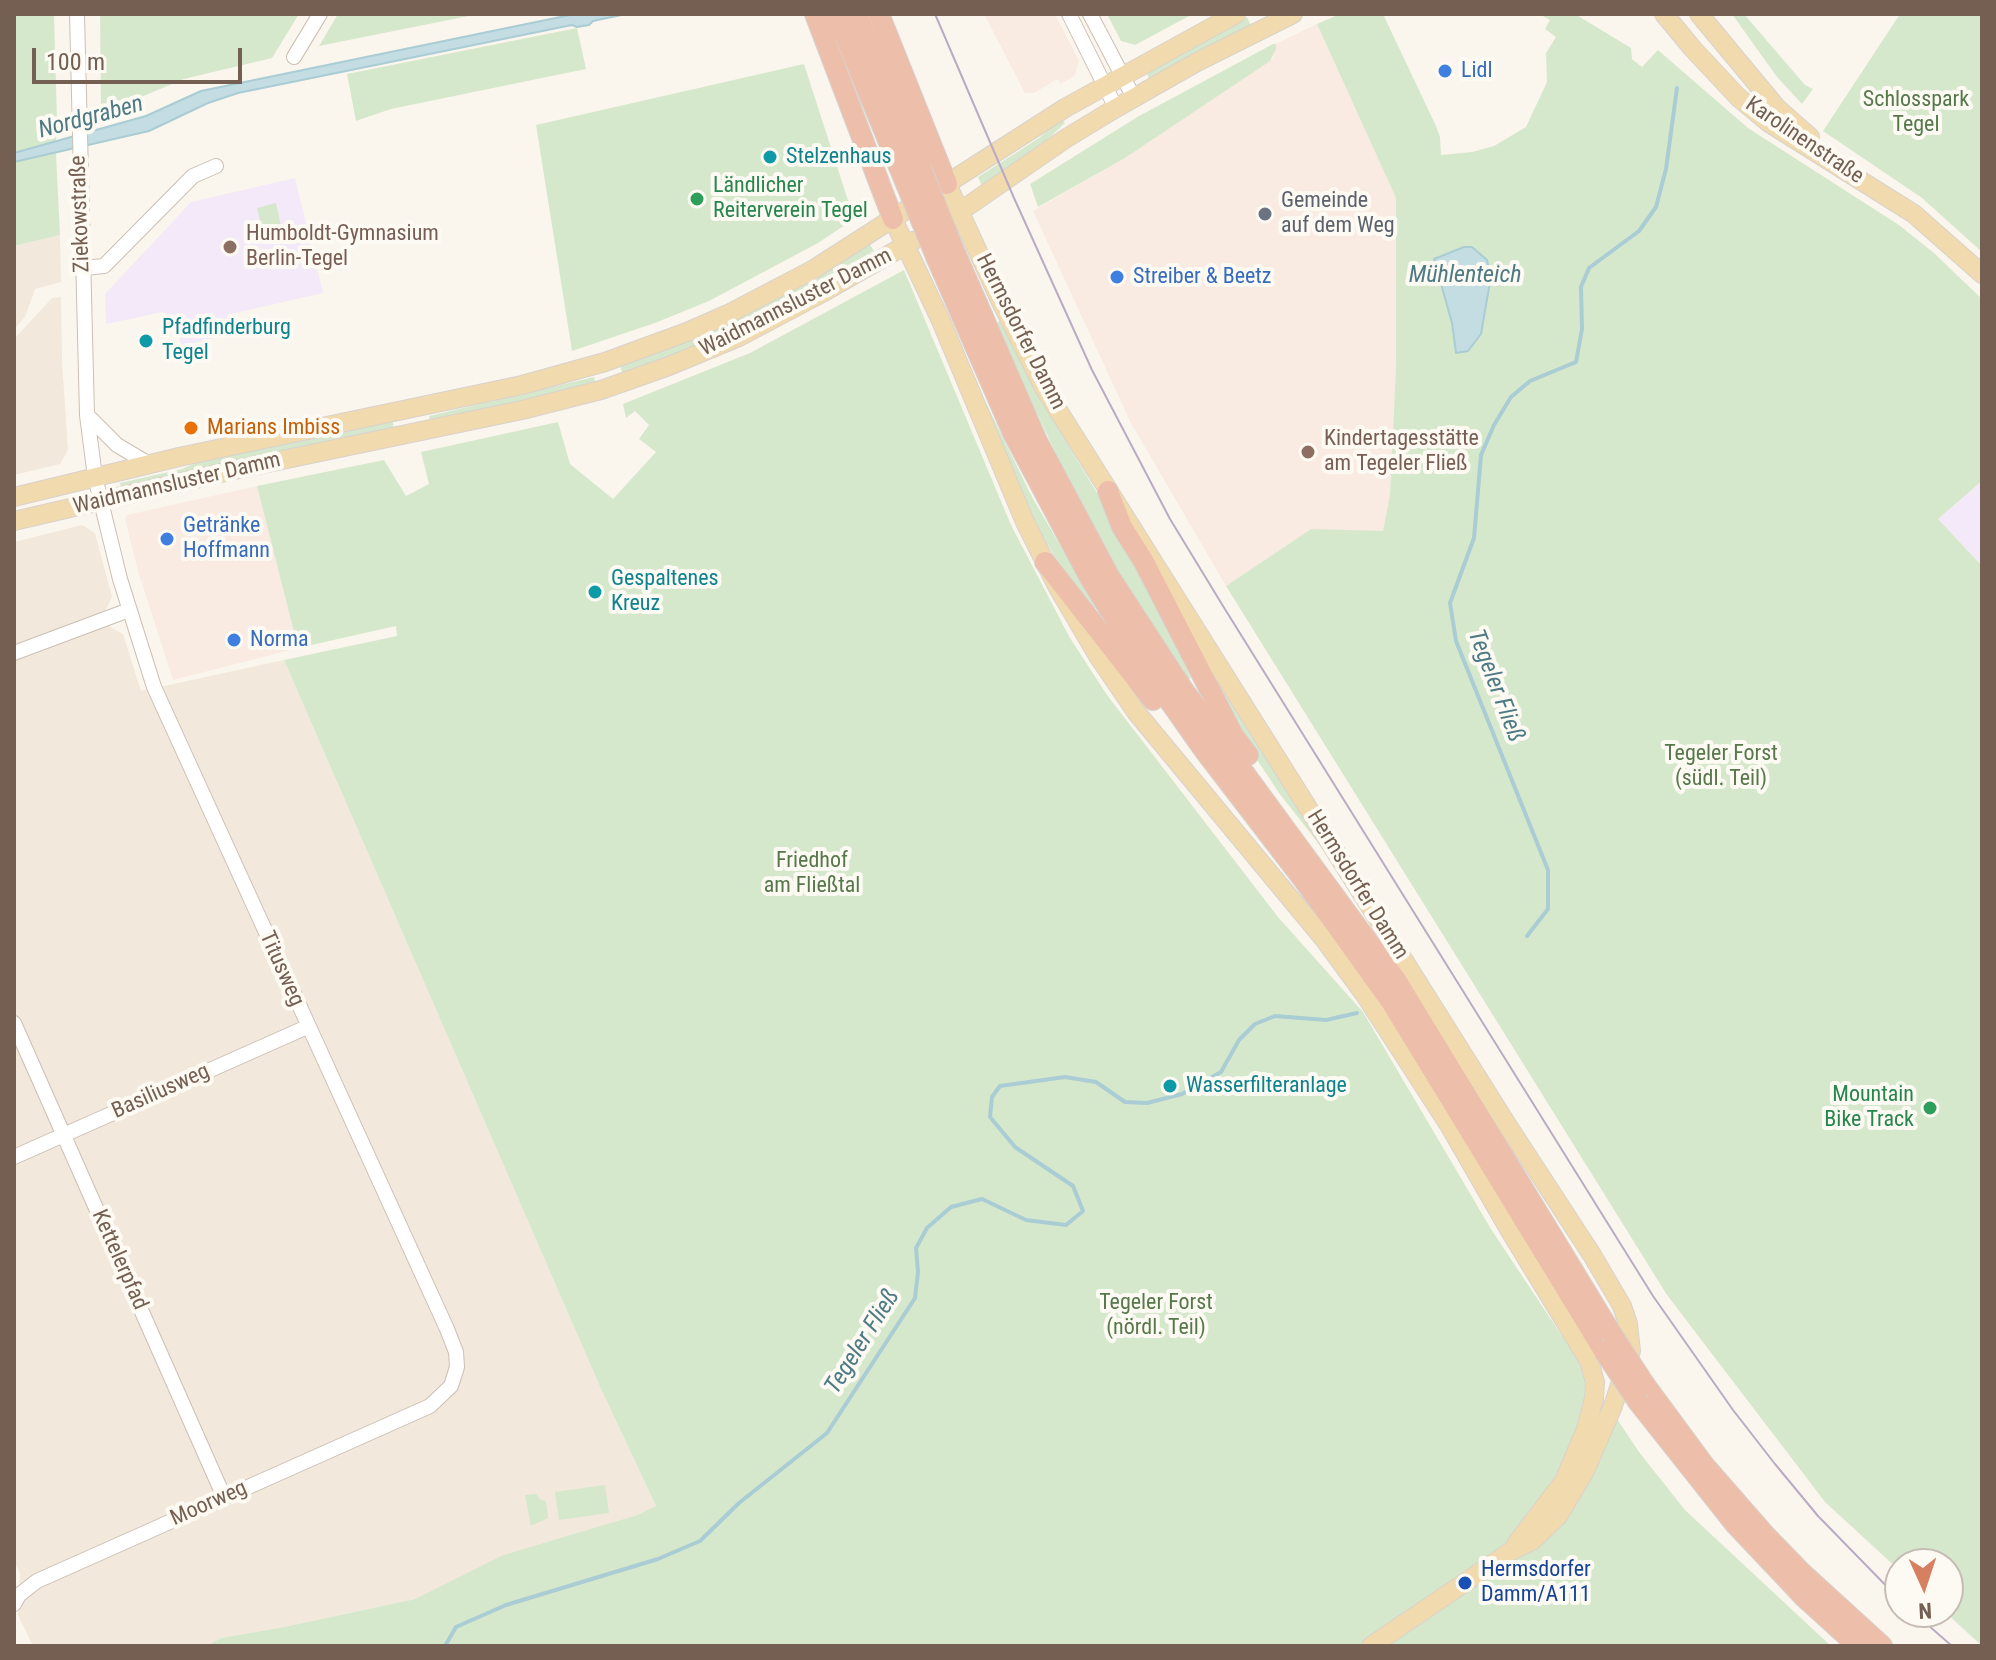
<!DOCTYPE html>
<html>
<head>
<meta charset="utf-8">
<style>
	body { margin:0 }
	#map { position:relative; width:1996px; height:1660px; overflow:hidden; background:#fbf6ed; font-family:"Roboto Condensed",sans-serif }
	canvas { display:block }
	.frame { position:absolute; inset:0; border:16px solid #745f52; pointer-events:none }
	.north { position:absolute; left:1884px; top:1548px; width:80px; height:80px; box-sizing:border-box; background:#fdfaf3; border:2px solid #c6bcb3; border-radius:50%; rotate:177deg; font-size:22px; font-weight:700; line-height:32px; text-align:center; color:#745f52 }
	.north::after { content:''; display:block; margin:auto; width:28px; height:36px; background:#d67f61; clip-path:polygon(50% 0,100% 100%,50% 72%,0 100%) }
	.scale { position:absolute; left:32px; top:48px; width:210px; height:36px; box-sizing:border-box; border:4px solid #745f52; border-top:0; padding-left:10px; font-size:24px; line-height:28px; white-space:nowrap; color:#745f52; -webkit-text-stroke:6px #fdfaf3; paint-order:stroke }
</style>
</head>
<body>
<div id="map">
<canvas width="1996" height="1660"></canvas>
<div class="frame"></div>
<div class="north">N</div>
<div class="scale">100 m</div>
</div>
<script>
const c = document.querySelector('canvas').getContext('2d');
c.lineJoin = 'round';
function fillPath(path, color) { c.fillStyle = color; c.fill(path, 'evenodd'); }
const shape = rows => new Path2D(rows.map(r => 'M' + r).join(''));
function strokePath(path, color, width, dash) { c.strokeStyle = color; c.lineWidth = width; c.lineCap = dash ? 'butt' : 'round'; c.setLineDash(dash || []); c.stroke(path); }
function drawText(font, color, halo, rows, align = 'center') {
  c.font = font + ' "Roboto Condensed",sans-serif'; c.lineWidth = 8; c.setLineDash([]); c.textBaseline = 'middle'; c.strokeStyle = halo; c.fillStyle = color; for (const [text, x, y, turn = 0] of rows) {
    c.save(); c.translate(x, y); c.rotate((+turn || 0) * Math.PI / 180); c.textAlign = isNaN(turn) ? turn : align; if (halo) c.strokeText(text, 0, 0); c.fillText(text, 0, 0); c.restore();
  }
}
const residential = shape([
	[60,235,61,282,35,289,25,317,14,329,14,246],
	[61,297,62,361,68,450,60,464,14,475,14,339,52,298],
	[82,525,95,533,112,597,105,611,110,627,123,634,141,691,284,660,601,1389,656,1506,637,1515,503,1555,415,1599,284,1627,221,1638,207,1646,33,1646,18,1615,20,1574,14,1560,14,542]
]);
const commercial = shape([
	[984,14,1055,14,1079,61,1075,75,1061,84,1057,79,1034,93,1025,93],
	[1317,24,1396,198,1396,366,1390,495,1383,532,1311,529,1226,586,1131,423,1033,211,1125,158,1273,58,1276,44],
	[257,486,298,648,173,680,138,571,125,519,127,515]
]);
const education = shape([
	[295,178,323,293,227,315,231,334,181,346,176,319,163,312,106,324,105,294,191,202],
	[1982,481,1982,566,1938,519]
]);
const green = shape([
	[14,14,54,14,57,120,56,142,14,153],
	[100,14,299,14,272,58,184,79,141,97,101,109],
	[338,14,479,14,319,46],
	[1107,14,1193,14,1135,45,1121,41],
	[1340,14,1383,14,1436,126,1440,137,1441,155,1472,152,1494,146,1526,127,1547,82,1546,53,1556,37,1545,29,1550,20,1539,14,1575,14,1631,48,1632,59,1642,67,1658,50,1748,128,1899,225,1934,253,1982,299,1982,481,1938,519,1982,566,1982,1646,1945,1612,1948,1612,1948,1564,1900,1564,1900,1571,1825,1502,1667,1295,1226,586,1311,529,1383,531,1390,495,1396,366,1396,198,1317,24],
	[1491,276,1481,334,1467,351,1456,353,1452,323],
	[1732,14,1744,14,1805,85,1813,89,1802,104,1777,77],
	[1900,14,1982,14,1982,252,1922,198,1823,131],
	[1247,17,1251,26,1150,80,1145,71],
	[577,28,586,69,391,109,356,121,347,74],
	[1273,44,1276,44,1276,49,1270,61,1125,158,1038,207,1030,184,1139,116],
	[804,64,854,219,818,243,709,301,655,323,572,351,536,125],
	[1062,119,1065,123,1044,143,982,186,978,177,1039,138],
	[56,153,60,235,14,246,14,162],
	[276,203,284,240,265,244,257,208],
	[869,243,874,251,710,341,623,375,620,366],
	[904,270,1011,525,1070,638,1107,695,1278,917,1363,1012,1491,1229,1639,1452,1685,1510,1831,1646,207,1646,221,1638,284,1627,415,1599,503,1555,637,1515,656,1506,601,1389,284,660,397,636,396,626,298,648,257,486,384,460,406,496,429,484,421,452,558,422,570,464,613,499,656,452,639,439,649,425,635,411,626,418,623,404,750,353],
	[1000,321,1032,385,1120,531,1191,678,1188,680,1115,568,1077,498,1025,388,997,323],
	[594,377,596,384,430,422,429,416],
	[986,403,1032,497,1096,607,1094,609,1053,554,1036,525,984,404],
	[392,418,394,429,121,488,120,483,182,469,204,459],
	[1188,627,1329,857,1279,793,1250,749],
	[605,1485,609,1513,559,1520,555,1492],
	[536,1494,541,1500,546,1501,548,1518,531,1526,525,1495]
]);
const water = shape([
	[575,14,626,14,593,21,589,25,577,27,572,25,238,93,208,103,149,131,14,162,14,153,146,116,201,91,575,14],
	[1464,247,1472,247,1487,260,1491,276,1481,334,1468,351,1456,353,1452,323,1434,259,1464,247]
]);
const stream = shape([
	[1527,936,1548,909,1548,870,1456,641,1450,603,1474,538,1481,455,1494,425,1511,397,1530,381,1576,362,1582,329,1581,287,1589,268,1639,231,1656,207,1666,169,1677,88],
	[445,1646,456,1627,506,1605,658,1559,700,1541,739,1503,827,1433,915,1298,918,1272,916,1248,927,1228,951,1207,982,1199,1026,1220,1066,1225,1083,1211,1073,1186,1015,1147,990,1117,992,1097,1000,1086,1065,1077,1096,1082,1125,1102,1147,1103,1182,1094,1221,1072,1239,1040,1255,1024,1275,1016,1326,1020,1357,1013]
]);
const minor = shape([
	[1069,14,1116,108],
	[1090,14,1134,98],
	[294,57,320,14],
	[83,268,104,266,193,176,216,166],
	[87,415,117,445,149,464],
	[14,653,129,610],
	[14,1023,224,1497],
	[14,1157,307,1027],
	[14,1604,19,1595,37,1581,430,1406,451,1386,457,1367,456,1352,447,1329,154,687,120,579,95,477,87,415,77,14]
]);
const major = shape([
	[1664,14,1693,49,1738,97,1769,123,1914,214,1982,274],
	[1699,14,1777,108,1810,137],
	[947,184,1001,302,1044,388,1508,1126,1592,1255,1622,1306,1628,1324,1631,1351,1613,1406,1585,1471,1558,1516,1532,1541,1513,1550,1371,1646],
	[952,217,1065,139,1116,108,1197,62,1293,14],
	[893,219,941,321,1025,522,1058,588,1098,656,1136,712,1324,939,1365,995,1449,1125,1510,1231,1589,1361,1595,1382,1594,1398,1586,1429,1564,1481,1516,1544],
	[14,497,179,457,522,385,605,362,687,332,728,314,814,269,1065,108,1236,14],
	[14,521,234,470,522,410,601,390,669,366,739,337,822,293,913,241]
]);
const highway = shape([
	[815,14,893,219],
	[836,14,904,179],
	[857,14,921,168],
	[879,14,947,184],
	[953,248,1037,441,1109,576,1184,691,1396,980,1611,1333],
	[937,259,1013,433,1090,578,1142,662,1204,750,1303,879,1392,1003,1604,1351],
	[1108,491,1122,527,1144,562,1233,735,1248,755],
	[1045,562,1153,700],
	[1645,1385,1704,1465,1766,1536,1802,1573,1882,1646],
	[1639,1403,1735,1524,1803,1596,1858,1646]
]);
const tram = shape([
	[935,14,1014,198,1092,370,1170,519,1223,606,1653,1296,1733,1410,1775,1464,1818,1516,1900,1600],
	[1913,1612,1952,1646]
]);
const highwayBridge = shape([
	[921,168,953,248],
	[904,179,937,259],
	[1611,1333,1645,1385],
	[1604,1351,1639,1403]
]);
const markers = [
	[1445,71,8,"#3f7fe0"],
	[770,157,8,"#0f9aa8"],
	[697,199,8,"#2e9e5b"],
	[1265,214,8,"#6b7280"],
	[230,247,8,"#8d6e63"],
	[1117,277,8,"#3f7fe0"],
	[146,341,8,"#0f9aa8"],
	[191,428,8,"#e8710a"],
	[1308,452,8,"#8d6e63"],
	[167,539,8,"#3f7fe0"],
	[595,592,8,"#0f9aa8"],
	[234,640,8,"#3f7fe0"],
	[1170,1086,8,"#0f9aa8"],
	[1930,1108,8,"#2e9e5b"],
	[1465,1583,8,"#1a4fb4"]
];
const shopNames = [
	["Lidl",1461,71],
	["Streiber & Beetz",1133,277],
	["Getränke",183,526],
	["Hoffmann",183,551],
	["Norma",250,640]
];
const parkNames = [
	["Schlosspark",1916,100],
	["Tegel",1916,125],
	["Tegeler Forst",1721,754],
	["(südl. Teil)",1721,779],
	["Friedhof",812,861],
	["am Fließtal",812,886],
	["Tegeler Forst",1156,1303],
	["(nördl. Teil)",1156,1328]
];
const streetNames = [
	["Karolinenstraße",1804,141,34],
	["Ziekowstraße",81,214,-92],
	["Waidmannsluster Damm",796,303,-27],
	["Hermsdorfer Damm",1020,332,63],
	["Waidmannsluster Damm",177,484,-13],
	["Hermsdorfer Damm",1357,885,58],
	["Titusweg",281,969,66],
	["Basiliusweg",161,1092,-24],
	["Kettelerpfad",119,1260,66],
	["Moorweg",209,1504,-24]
];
const cultureNames = [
	["Stelzenhaus",786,157],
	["Pfadfinderburg",162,328],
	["Tegel",162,353],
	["Gespaltenes",611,579],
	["Kreuz",611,604],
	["Wasserfilteranlage",1186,1086]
];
const leisureNames = [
	["Ländlicher",713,186],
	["Reiterverein Tegel",713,211],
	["Mountain",1914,1095,"right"],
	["Bike Track",1914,1120,"right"]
];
const worshipNames = [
	["Gemeinde",1281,201],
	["auf dem Weg",1281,226]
];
const educationNames = [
	["Humboldt-Gymnasium",246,234],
	["Berlin-Tegel",246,259],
	["Kindertagesstätte",1324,439],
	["am Tegeler Fließ",1324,464]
];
const foodNames = [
	["Marians Imbiss",207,428]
];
const transitNames = [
	["Hermsdorfer",1481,1570],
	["Damm/A111",1481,1595]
];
const waterNames = [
	["Nordgraben",91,118,-15],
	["Mühlenteich",1465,276],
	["Tegeler Fließ",1495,686,69],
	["Tegeler Fließ",863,1342,-58]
];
fillPath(residential, '#f2e8dc');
fillPath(commercial, '#f9eae2');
fillPath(education, '#f3e9f8');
fillPath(green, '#d6e8cc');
fillPath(water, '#c3dde3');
strokePath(water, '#aaccd4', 2);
strokePath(stream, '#aaccd4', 4);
strokePath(minor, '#ccbfb3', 16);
strokePath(major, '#d8d2cf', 20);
strokePath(highway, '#d8d2cf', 22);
strokePath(minor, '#fff', 14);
strokePath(major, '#f1daae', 18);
strokePath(highway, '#edbfab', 20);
strokePath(tram, '#baabc5', 2);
strokePath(highwayBridge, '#d8d2cf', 22, []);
strokePath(highwayBridge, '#edbfab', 20);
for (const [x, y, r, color] of markers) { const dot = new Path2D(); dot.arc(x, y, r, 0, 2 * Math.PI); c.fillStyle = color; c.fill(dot); strokePath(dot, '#fdfaf3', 3); }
drawText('22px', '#366cbe', '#fdfaf3', shopNames, 'left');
drawText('22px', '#56784b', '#fdfaf3', parkNames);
drawText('22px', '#745f52', '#fdfaf3', streetNames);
drawText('22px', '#0d838f', '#fdfaf3', cultureNames, 'left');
drawText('22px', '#27864d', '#fdfaf3', leisureNames, 'left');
drawText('22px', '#5b616d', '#fdfaf3', worshipNames, 'left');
drawText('22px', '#785e54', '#fdfaf3', educationNames, 'left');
drawText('22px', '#c56008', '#fdfaf3', foodNames, 'left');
drawText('22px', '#164399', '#fdfaf3', transitNames, 'left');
drawText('italic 24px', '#4d7a85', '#fdfaf3', waterNames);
</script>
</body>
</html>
